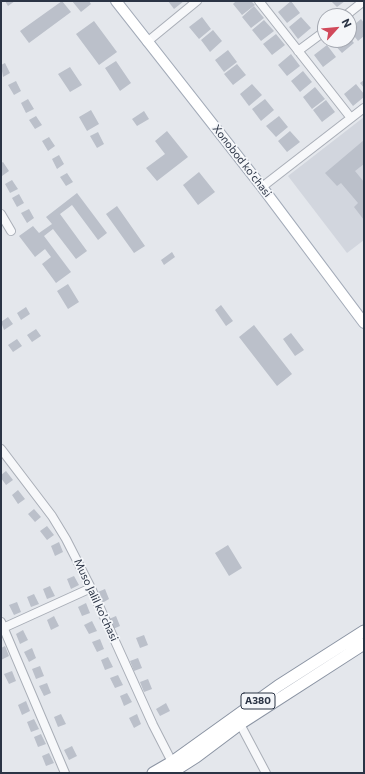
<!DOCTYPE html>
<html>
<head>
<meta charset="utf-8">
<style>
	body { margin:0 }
	#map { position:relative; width:365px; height:774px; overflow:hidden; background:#e4e7ec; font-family:Commissioner,sans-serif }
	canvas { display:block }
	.frame { position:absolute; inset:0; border:2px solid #2b3445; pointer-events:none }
	.north { position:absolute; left:317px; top:8px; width:40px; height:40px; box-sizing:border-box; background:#f4f6f9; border:1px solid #a4a8b1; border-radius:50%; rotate:63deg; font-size:11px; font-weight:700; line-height:16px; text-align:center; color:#2b3445 }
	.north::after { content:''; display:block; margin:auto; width:14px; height:18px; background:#d1495b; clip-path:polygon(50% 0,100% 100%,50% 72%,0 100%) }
</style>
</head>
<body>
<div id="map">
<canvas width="365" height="774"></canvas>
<div class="frame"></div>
<div class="north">N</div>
</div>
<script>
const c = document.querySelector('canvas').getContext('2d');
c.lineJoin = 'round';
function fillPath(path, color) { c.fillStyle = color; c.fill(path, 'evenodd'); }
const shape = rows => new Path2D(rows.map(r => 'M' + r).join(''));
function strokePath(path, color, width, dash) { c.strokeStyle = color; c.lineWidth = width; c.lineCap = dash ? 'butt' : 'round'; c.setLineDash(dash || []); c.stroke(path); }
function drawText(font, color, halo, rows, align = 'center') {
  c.font = font + ' Commissioner,sans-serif'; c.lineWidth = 3.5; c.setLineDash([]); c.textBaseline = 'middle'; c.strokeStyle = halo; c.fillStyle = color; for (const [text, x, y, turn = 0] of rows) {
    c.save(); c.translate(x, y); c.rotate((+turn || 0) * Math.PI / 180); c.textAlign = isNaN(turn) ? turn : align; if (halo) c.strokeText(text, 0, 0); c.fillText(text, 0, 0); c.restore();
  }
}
const built = shape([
	[364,117,364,240,347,253,288,176]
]);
const building = shape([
	[5,1,15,1,8,6],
	[62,1,71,12,29,43,20,31],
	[72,1,89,1,91,4,81,12],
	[168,1,184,1,174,9],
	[236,1,251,1,255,5,242,15,233,4],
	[291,1,300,13,287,23,278,12],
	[331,1,345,1,337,7],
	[254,6,264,18,251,28,242,17],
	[202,17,211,29,199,39,189,27],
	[301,17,311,28,298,39,289,27],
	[361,19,364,23,364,36,358,41,349,29],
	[264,20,274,31,261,41,252,30],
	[94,21,117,52,99,65,76,34],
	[213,30,222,41,210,52,201,40],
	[276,34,285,45,272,55,263,44],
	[349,37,354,43,342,53,332,42,335,40,349,40],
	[327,45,336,57,323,67,314,55],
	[228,50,237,62,224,72,215,60],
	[291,54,300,66,287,76,278,65],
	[116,61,131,83,120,91,105,68],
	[5,63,10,73,3,77,1,65],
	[237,64,246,75,233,85,224,74],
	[70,67,82,85,70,92,58,74],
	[303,71,312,82,300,92,291,81],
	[364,80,364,88,360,83],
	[16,81,21,91,14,95,8,85],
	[252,84,262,95,249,106,240,94],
	[356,84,364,94,364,97,353,106,344,94],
	[315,87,325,99,312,109,303,97],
	[28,99,34,109,26,113,21,103],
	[265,99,274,110,261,121,252,109],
	[326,100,335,112,322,122,313,110],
	[91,110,99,124,87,131,79,117],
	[144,111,149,119,137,126,132,119],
	[36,116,42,125,35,129,29,120],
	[279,116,288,127,276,137,266,126],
	[167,131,188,157,157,181,146,168,165,154,155,141],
	[290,131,300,142,287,152,278,141],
	[98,132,104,144,97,148,90,136],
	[49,137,55,146,48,151,42,141],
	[364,140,364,164,355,171,364,182,364,220,354,207,358,203,341,183,337,186,325,173],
	[59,155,64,164,57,169,52,159],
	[3,162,9,171,2,176,1,163],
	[199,172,215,192,198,205,183,185],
	[67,173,73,182,66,186,60,177],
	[12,180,18,189,10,193,5,184],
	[77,193,107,233,98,240,72,205,60,214,87,251,76,259,53,229,44,236,71,272,56,283,42,264,51,257,45,249,35,257,19,236,33,226,39,233,52,224,46,217],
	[19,194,24,203,17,207,12,198],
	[117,206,145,246,134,253,106,214],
	[29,209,34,218,27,223,21,213],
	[172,252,175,257,164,265,161,260],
	[68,284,79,302,68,309,57,291],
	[221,305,233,321,226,326,215,310],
	[26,307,30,314,21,320,17,313],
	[8,317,13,324,4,330,1,322],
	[254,325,292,374,277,386,239,337],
	[36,329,41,336,32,342,27,335],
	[291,333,304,350,295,356,283,339],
	[17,339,22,346,13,352,8,345],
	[6,471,13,480,6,485,1,478,1,475],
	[18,490,25,499,18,504,12,495],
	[34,509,41,517,35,522,28,514],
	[47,526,54,535,47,540,40,531],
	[59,542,63,552,55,556,51,546],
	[228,545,242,568,229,576,215,553],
	[74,576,79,585,71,589,67,579],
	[50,586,55,596,47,599,43,589],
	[105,589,109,599,102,603,98,592],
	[34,594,39,604,31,607,27,597],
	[17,602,21,612,14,615,9,605],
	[86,603,90,613,82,616,78,607],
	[54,616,59,626,51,630,47,620],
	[116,616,120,626,113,629,109,619],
	[92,621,97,631,89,634,84,625],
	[23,630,28,640,20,644,16,634],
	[144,635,148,645,140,648,136,638],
	[100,639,104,649,97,652,92,642],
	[5,646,9,656,1,660,1,648],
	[32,648,36,658,29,662,24,652],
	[108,657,113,667,105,670,101,660],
	[138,658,142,668,134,671,130,661],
	[40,666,44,676,36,679,32,669],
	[12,671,16,681,9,684,4,674],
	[118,675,123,685,115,688,110,678],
	[148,679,152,689,144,692,140,682],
	[47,683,51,693,44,696,39,686],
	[127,693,132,702,124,706,120,696],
	[26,701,30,711,22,715,18,705],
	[166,703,170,711,160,716,156,709],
	[61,714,66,724,58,727,54,717],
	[137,714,141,724,134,728,129,718],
	[34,719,39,729,31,732,27,722],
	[41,734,46,744,38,747,34,737],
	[72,746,77,756,69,760,64,750],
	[49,753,54,763,46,766,42,756]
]);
const minor = shape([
	[259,1,351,118],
	[345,16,364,1],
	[147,42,197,1],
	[298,51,325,31],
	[262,187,364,108],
	[1,214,11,231],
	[1,449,52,516,66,539,91,588,153,725,172,762],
	[1,622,65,773],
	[3,628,91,588],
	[240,724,266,773]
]);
const major = shape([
	[116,1,262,187,364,323]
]);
const highway = shape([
	[153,773,172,762,278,686,364,631],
	[171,773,196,757,240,724,364,644]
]);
const shields = [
	[258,701,34]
];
const shieldNames = [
	["A380",258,701]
];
const streetNames = [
	["Xonobod ko'chasi",242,161,52],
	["Muso Jalil ko'chasi",96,600,65]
];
fillPath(built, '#d2d6de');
fillPath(building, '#bbc0ca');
strokePath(minor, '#a9aeb7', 10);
strokePath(major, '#a3abb8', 12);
strokePath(highway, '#8b94a3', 13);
strokePath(minor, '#f7f8fa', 8);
strokePath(major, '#fff', 10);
strokePath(highway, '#fff', 11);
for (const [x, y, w] of shields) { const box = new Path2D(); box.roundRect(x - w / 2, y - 8, w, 16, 3); c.fillStyle = '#f4f6f9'; c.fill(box); strokePath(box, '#2b3445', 1); }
drawText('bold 10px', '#2b3445', null, shieldNames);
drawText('11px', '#2b3445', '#f4f6f9', streetNames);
</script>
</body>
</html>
